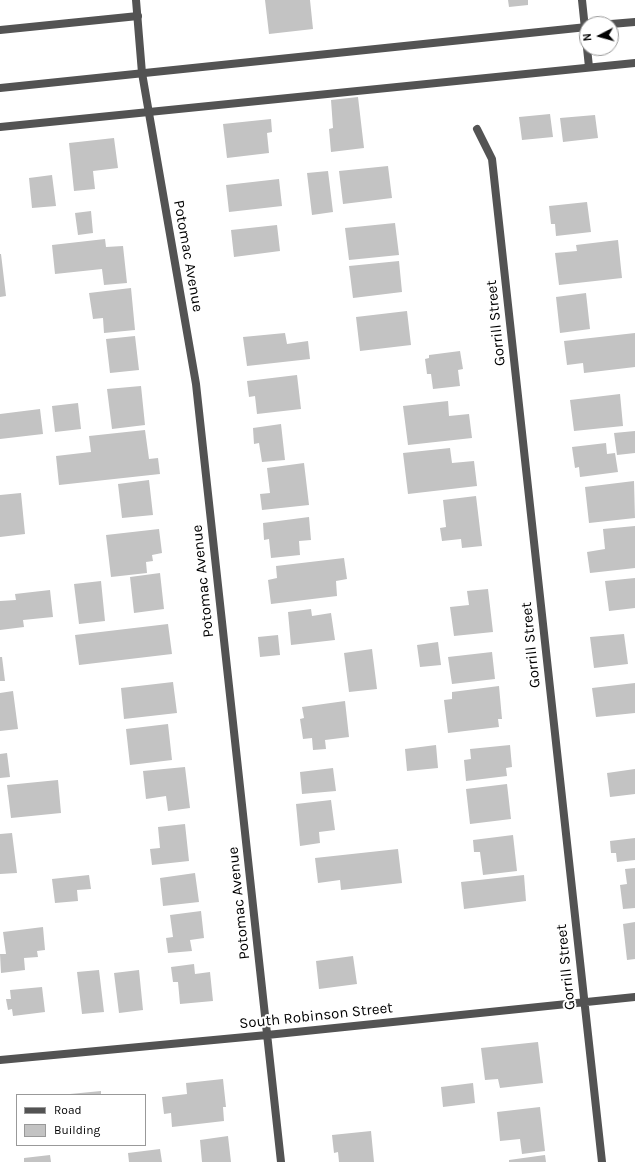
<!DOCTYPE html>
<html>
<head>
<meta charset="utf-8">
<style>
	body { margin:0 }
	#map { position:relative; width:635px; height:1162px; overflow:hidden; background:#fff; font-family:Karla,sans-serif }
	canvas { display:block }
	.legend { position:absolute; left:16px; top:1094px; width:130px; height:52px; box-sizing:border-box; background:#fff; border:1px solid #999; margin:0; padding:5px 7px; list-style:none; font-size:12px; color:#000 }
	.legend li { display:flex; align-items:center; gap:8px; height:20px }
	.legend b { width:20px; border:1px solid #999 }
	.north { position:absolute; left:579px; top:16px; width:40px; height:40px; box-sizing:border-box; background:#fff; border:1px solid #999; border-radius:50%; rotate:264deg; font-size:11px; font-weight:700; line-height:16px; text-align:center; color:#000 }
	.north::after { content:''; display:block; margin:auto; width:14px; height:18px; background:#000; clip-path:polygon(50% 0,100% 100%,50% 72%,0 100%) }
</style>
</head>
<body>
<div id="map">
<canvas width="635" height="1162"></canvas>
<ul class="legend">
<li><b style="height:5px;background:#535353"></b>Road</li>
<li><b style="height:11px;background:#c3c3c3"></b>Building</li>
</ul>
<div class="north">N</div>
</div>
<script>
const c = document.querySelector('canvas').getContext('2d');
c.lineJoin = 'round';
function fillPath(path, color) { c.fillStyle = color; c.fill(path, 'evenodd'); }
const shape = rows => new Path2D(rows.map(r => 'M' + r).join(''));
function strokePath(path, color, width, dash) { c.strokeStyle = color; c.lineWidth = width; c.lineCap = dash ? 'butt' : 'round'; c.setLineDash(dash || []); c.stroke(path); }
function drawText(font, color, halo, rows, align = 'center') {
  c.font = font + ' Karla,sans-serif'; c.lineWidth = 4; c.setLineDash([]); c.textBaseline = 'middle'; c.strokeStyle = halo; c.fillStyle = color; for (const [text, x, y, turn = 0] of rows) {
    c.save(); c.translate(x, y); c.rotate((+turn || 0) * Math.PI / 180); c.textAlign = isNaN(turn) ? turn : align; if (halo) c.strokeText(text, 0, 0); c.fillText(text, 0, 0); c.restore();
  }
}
const building = shape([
	[265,0,310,0,313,29,269,34],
	[508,0,528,0,528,5,509,7],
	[358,97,364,148,331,152,329,129,333,128,331,100],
	[550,114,553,137,522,140,519,117],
	[595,115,598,138,563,142,560,118],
	[271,119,272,132,267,133,269,153,227,158,223,124],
	[114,138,118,168,93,171,95,189,74,191,69,143],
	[388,166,392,198,343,204,339,171],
	[328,171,333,212,312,215,307,173],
	[52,175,56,206,32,208,29,178],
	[279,179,282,206,229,212,226,185],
	[587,202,591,232,556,236,555,224,551,224,549,206],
	[91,211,93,233,78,235,75,213],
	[395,223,399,255,349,260,345,228],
	[277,225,280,251,234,257,231,230],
	[105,239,106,247,123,246,127,283,104,285,102,269,55,274,52,245],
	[618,240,622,278,559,285,555,253,577,251,576,245],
	[0,254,1,254,6,296,0,297],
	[399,261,402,292,353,298,349,266],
	[131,288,135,330,104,333,103,318,93,319,89,293],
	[586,293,590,329,560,333,556,297],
	[407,311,411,345,360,351,356,317],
	[285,333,287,344,308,341,310,359,247,366,243,337],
	[635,333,635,367,584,373,583,363,567,365,564,341],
	[135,336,139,370,110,373,106,339],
	[460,351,463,369,458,370,460,386,433,389,431,374,427,374,425,359,429,358,429,355],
	[297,375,301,409,257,414,255,396,249,397,247,381],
	[141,386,145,425,112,429,107,389],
	[620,394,623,426,574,431,570,400],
	[448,401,449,416,469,414,472,438,408,445,403,406],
	[78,403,81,429,55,432,52,406],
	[40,409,43,434,0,439,0,414],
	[281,424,285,460,262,462,259,443,254,444,253,428],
	[145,430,149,459,158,458,160,474,59,485,56,456,91,452,89,436],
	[635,431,635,453,617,455,614,433],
	[606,443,607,454,615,453,618,472,580,477,579,467,575,468,572,447],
	[450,448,452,463,474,461,477,486,408,494,403,453],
	[304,463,309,505,262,510,260,494,270,493,267,468],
	[149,480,153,515,122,518,118,484],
	[634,481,635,518,589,523,585,487],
	[21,493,25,534,0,537,0,495],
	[476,496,482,546,462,548,461,539,442,541,440,528,446,527,443,500],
	[309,517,311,540,299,541,300,555,271,558,269,539,264,540,263,523],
	[635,526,635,568,590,573,587,552,605,549,603,529],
	[159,529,162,553,152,555,153,561,146,562,147,573,111,577,106,535],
	[344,558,347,579,336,581,337,596,271,604,268,580,277,578,276,566],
	[160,573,164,609,134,613,130,577],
	[635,578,635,608,609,611,605,581],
	[101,581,105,621,79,624,74,584],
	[488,589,493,632,454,636,450,607,469,605,467,591],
	[50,590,53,617,23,620,24,627,0,630,0,601,16,600,15,594],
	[311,609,312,616,331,613,335,640,291,645,288,612],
	[168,624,172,654,79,665,75,635],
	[624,634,628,664,594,668,590,637],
	[278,635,280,655,260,657,258,637],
	[438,642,441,665,420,667,417,645],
	[372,649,377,689,349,692,344,653],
	[492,652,495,679,452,684,448,657],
	[0,657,2,657,5,681,0,681],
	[173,682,177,713,124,719,121,688],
	[635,683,635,713,596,717,592,688],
	[499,686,502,719,498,719,499,727,448,733,444,700,452,699,452,692],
	[13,691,18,729,0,731,0,693],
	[345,701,349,737,325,740,326,749,313,750,312,738,303,739,300,719,304,718,302,707],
	[168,724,172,760,130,765,126,729],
	[436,745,438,768,407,771,405,749],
	[510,745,512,767,506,768,507,776,466,781,464,760,471,759,470,749],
	[7,753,10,777,0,778,0,754],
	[185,767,190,808,168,811,166,796,146,799,143,771],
	[333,768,336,791,302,794,300,772],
	[635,769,635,794,610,797,607,773],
	[58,780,61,813,11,818,7,785],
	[507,784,511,819,470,824,466,789],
	[331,800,335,830,319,832,320,843,300,846,296,804],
	[185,824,189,861,152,865,150,849,160,848,158,827],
	[12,833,17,873,0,874,0,834],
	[513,835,517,871,483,875,480,852,474,852,473,840],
	[635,838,635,860,617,862,616,853,611,853,610,841],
	[398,849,402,883,341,890,340,880,318,883,315,858],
	[635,868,635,908,623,909,620,885,627,884,625,869],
	[195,873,199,902,163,906,160,878],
	[89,875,91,889,77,890,78,901,55,903,52,879],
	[524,875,526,901,464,909,461,882],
	[201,911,204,938,190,940,192,951,168,953,166,938,173,937,170,915],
	[635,922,635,959,627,960,623,924],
	[43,927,45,950,37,951,38,957,24,958,25,970,1,973,0,954,6,954,3,932],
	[353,956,357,984,319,989,316,961],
	[194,964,195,974,210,972,213,1001,180,1004,178,982,173,982,171,967],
	[99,970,104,1012,82,1014,77,972],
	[139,970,143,1010,119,1013,114,973],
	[42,987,45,1012,13,1016,12,1009,8,1010,6,999,11,999,10,990],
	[538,1042,543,1083,500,1088,498,1079,485,1080,481,1048],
	[223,1079,226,1107,223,1107,224,1121,172,1127,171,1113,164,1114,162,1097,187,1094,186,1083],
	[473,1083,475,1103,443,1107,441,1087],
	[101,1091,101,1095,70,1095,70,1094],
	[540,1107,545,1151,522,1154,520,1139,500,1141,497,1112],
	[371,1131,374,1162,339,1162,338,1152,334,1153,332,1135],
	[228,1136,231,1162,202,1162,200,1140],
	[160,1149,162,1162,129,1162,128,1153],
	[50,1155,51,1162,24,1162,24,1158],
	[545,1155,546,1162,509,1162,509,1160]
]);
const service = shape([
	[0,30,138,16]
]);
const minor = shape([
	[136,0,142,73,196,384,281,1162],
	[582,0,589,67],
	[477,129,492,159,602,1162],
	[0,1060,267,1035,635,997]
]);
const tertiary = shape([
	[611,24,635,22],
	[0,88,587,27],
	[0,127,635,63]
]);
const streetNames = [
	["Potomac Avenue",188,256,80],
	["Gorrill Street",496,323,-96],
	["Potomac Avenue",203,581,-96],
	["Gorrill Street",531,645,-96],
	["Potomac Avenue",239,903,-96],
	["Gorrill Street",566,967,-96],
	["South Robinson Street",316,1016,-6]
];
fillPath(building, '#c3c3c3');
strokePath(service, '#535353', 8);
strokePath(minor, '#535353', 8);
strokePath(tertiary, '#535353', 8);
drawText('15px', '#000', '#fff', streetNames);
</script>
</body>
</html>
